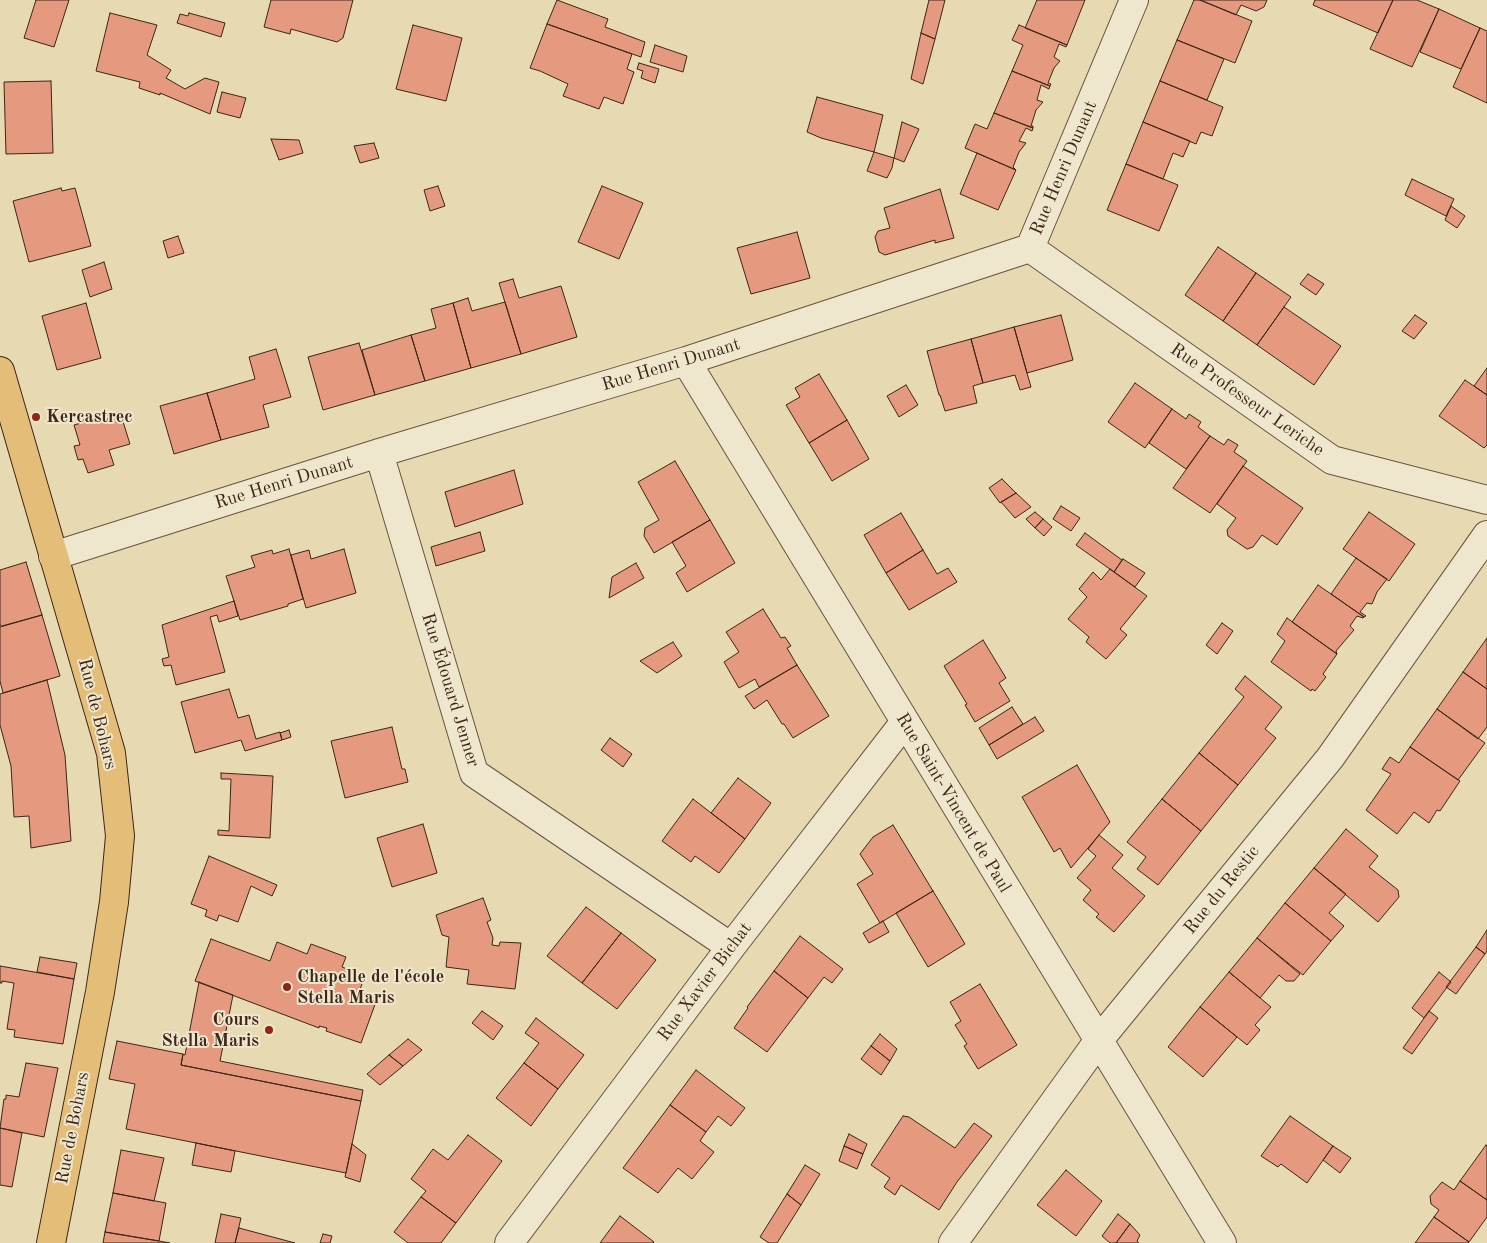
<!DOCTYPE html>
<html>
<head>
<meta charset="utf-8">
<style>
	body { margin:0 }
	canvas { display:block; background:#e7dab2 }
</style>
</head>
<body>
<canvas width="1487" height="1243"></canvas>
<script>
const c = document.querySelector('canvas').getContext('2d');
c.lineJoin = 'round';
function fillPath(path, color) { c.fillStyle = color; c.fill(path, 'evenodd'); }
const shape = rows => new Path2D(rows.map(r => 'M' + r).join(''));
function strokePath(path, color, width, dash) { c.strokeStyle = color; c.lineWidth = width; c.lineCap = dash ? 'butt' : 'round'; c.setLineDash(dash || []); c.stroke(path); }
function drawText(font, color, halo, rows, align = 'center') {
  c.font = font + ' "Old Standard TT",serif'; c.lineWidth = 4; c.setLineDash([]); c.textBaseline = 'middle'; c.strokeStyle = halo; c.fillStyle = color; for (const [text, x, y, turn = 0] of rows) {
    c.save(); c.translate(x, y); c.rotate((+turn || 0) * Math.PI / 180); c.textAlign = isNaN(turn) ? turn : align; if (halo) c.strokeText(text, 0, 0); c.fillText(text, 0, 0); c.restore();
  }
}
const building = shape([
	[36,0,69,0,54,47,24,38,36,0],
	[271,0,353,0,343,38,337,42,291,29,290,34,264,27,271,0],
	[557,0,608,19,605,27,645,42,641,57,547,24,557,0],
	[929,0,945,0,935,39,921,33,929,0],
	[1037,0,1085,0,1067,45,1025,28,1037,0],
	[1194,0,1200,0,1252,21,1235,63,1177,40,1194,0],
	[1200,0,1267,0,1264,7,1256,11,1241,5,1236,15,1200,0],
	[1315,0,1393,0,1378,33,1313,5,1315,0],
	[1393,0,1417,0,1439,9,1412,67,1370,49,1393,0],
	[1439,9,1480,28,1461,69,1420,52,1439,9],
	[110,13,157,25,147,55,171,70,166,78,185,89,205,78,219,82,210,114,160,93,160,95,139,88,140,82,96,71,110,13],
	[189,13,225,23,221,37,177,23,180,14,188,16,189,13],
	[547,24,632,54,627,69,634,72,623,104,604,97,599,109,563,96,568,84,540,71,530,68,547,24],
	[413,25,462,38,446,101,396,89,413,25],
	[1019,25,1067,45,1066,47,1059,44,1054,57,1060,61,1054,68,1048,83,1051,84,1050,86,1012,71,1023,45,1012,40,1019,25],
	[1480,28,1487,31,1487,103,1453,87,1480,28],
	[921,33,935,39,923,84,911,79,921,33],
	[1177,40,1224,59,1207,100,1160,81,1177,40],
	[655,45,687,56,683,72,650,62,655,45],
	[639,63,659,69,655,83,641,78,643,71,637,69,639,63],
	[1012,71,1050,86,1049,89,1041,85,1037,100,1043,102,1036,110,1031,126,1033,126,1033,128,994,113,1012,71],
	[51,81,53,153,6,154,4,82,51,81],
	[1160,81,1223,107,1212,136,1201,132,1196,144,1143,122,1160,81],
	[222,92,246,98,240,118,217,112,222,92],
	[817,97,883,115,874,152,821,138,807,132,817,97],
	[994,113,1033,128,1032,131,1026,128,1019,141,1026,143,1019,152,1013,167,1016,170,965,148,975,124,987,129,994,113],
	[902,122,919,129,904,162,894,158,902,122],
	[1143,122,1190,141,1183,157,1173,153,1163,179,1126,164,1143,122],
	[271,139,299,140,303,153,279,160,271,139],
	[374,143,379,158,360,163,354,146,374,143],
	[874,152,894,158,892,168,887,178,867,171,874,152],
	[977,153,1016,170,998,210,960,194,977,153],
	[1126,164,1178,185,1159,231,1107,210,1126,164],
	[1412,179,1454,199,1446,216,1405,195,1412,179],
	[438,186,445,206,430,211,424,190,438,186],
	[602,186,643,203,619,259,578,242,602,186],
	[61,188,62,191,75,188,91,246,29,262,13,201,61,188],
	[940,189,954,238,935,243,935,240,885,255,879,252,875,237,878,231,890,228,884,208,940,189],
	[1451,206,1465,216,1457,228,1445,220,1451,206],
	[797,232,810,278,751,294,737,248,797,232],
	[178,236,184,253,168,258,163,241,178,236],
	[1218,247,1256,273,1223,321,1185,295,1218,247],
	[104,262,112,289,90,297,82,270,104,262],
	[1256,273,1291,297,1257,345,1223,321,1256,273],
	[1308,274,1324,284,1316,295,1300,284,1308,274],
	[513,279,519,298,561,286,577,337,521,354,499,283,513,279],
	[468,298,472,311,505,302,521,354,471,368,453,303,468,298],
	[86,303,101,358,57,370,42,316,86,303],
	[453,303,471,368,425,381,411,335,436,328,431,309,453,303],
	[1284,307,1341,346,1314,385,1257,345,1284,307],
	[1061,315,1073,360,1027,373,1014,327,1061,315],
	[1415,315,1427,323,1414,339,1402,331,1415,315],
	[1014,327,1031,387,1020,390,1015,375,983,383,971,339,1014,327],
	[411,335,425,381,375,395,362,350,411,335],
	[971,339,983,383,973,386,977,403,945,411,940,395,939,395,927,351,971,339],
	[359,343,375,395,323,410,308,357,359,343],
	[276,349,291,397,263,405,269,427,221,440,207,393,255,379,249,357,276,349],
	[1487,368,1487,395,1474,386,1487,368],
	[819,374,847,420,809,443,786,405,800,397,795,388,819,374],
	[1465,380,1487,395,1487,445,1484,448,1439,416,1465,380],
	[1135,383,1172,409,1145,448,1108,422,1135,383],
	[906,385,918,405,899,417,887,396,906,385],
	[207,393,221,440,174,454,160,406,207,393],
	[1172,409,1186,419,1189,414,1201,422,1198,427,1210,436,1186,469,1149,443,1172,409],
	[120,412,130,444,109,450,114,465,88,473,83,459,78,460,74,446,80,445,74,425,120,412],
	[847,420,869,459,832,481,809,443,847,420],
	[1210,436,1224,445,1228,439,1238,445,1234,452,1247,461,1210,513,1173,488,1210,436],
	[675,461,710,520,654,553,644,536,645,528,659,520,638,482,675,461],
	[1243,466,1303,508,1277,545,1262,535,1253,547,1247,549,1228,536,1227,530,1236,518,1217,504,1243,466],
	[514,470,523,504,455,527,445,492,514,470],
	[1002,479,1016,493,1000,503,989,488,1002,479],
	[1016,493,1031,507,1015,518,1001,502,1016,493],
	[1061,506,1080,518,1071,531,1053,519,1061,506],
	[1035,512,1043,519,1035,528,1026,519,1035,512],
	[1369,512,1415,544,1389,581,1343,549,1369,512],
	[901,513,923,550,886,573,864,535,901,513],
	[1043,519,1052,527,1044,536,1035,528,1043,519],
	[710,520,735,563,687,592,676,573,686,566,672,542,710,520],
	[480,532,485,551,436,566,431,547,480,532],
	[1085,533,1122,560,1114,572,1076,545,1085,533],
	[289,549,303,599,288,604,288,606,240,620,226,576,255,567,251,556,272,550,273,554,289,549],
	[344,549,356,593,306,608,291,555,309,550,311,559,344,549],
	[923,550,937,574,948,568,957,582,909,610,886,573,923,550],
	[1356,558,1387,579,1377,592,1372,604,1367,603,1360,612,1366,616,1364,617,1331,594,1356,558],
	[1123,559,1145,573,1135,587,1114,572,1123,559],
	[26,562,42,615,2,626,0,625,0,570,26,562],
	[636,563,644,578,609,598,612,577,636,563],
	[1110,569,1147,596,1120,629,1127,635,1106,659,1086,642,1089,637,1068,619,1087,597,1079,589,1093,572,1101,580,1110,569],
	[1318,585,1364,617,1363,618,1357,616,1350,626,1354,630,1336,651,1337,654,1292,622,1318,585],
	[234,601,238,616,219,622,217,615,210,617,225,672,176,685,171,665,164,666,162,659,169,657,162,625,234,601],
	[763,609,781,638,785,637,791,646,787,648,797,665,759,687,755,679,739,688,724,662,739,652,726,632,763,609],
	[42,615,60,676,3,693,0,681,0,627,42,615],
	[1287,618,1337,654,1323,674,1326,677,1315,691,1312,689,1311,691,1271,662,1285,641,1277,634,1287,618],
	[1222,623,1233,631,1217,654,1206,645,1222,623],
	[1487,638,1487,689,1463,672,1487,638],
	[983,640,1006,678,999,683,1010,701,975,722,965,705,967,704,944,666,983,640],
	[673,642,682,656,657,673,640,661,673,642],
	[797,665,829,716,793,738,784,724,782,724,767,700,754,709,745,696,797,665],
	[1463,672,1487,689,1487,727,1478,739,1437,709,1463,672],
	[1245,676,1282,707,1265,729,1276,738,1238,785,1199,753,1244,697,1235,689,1245,676],
	[47,680,65,755,71,841,31,848,29,816,14,817,11,766,0,725,0,694,47,680],
	[229,689,238,718,249,715,256,739,280,732,282,740,245,751,241,740,195,753,181,702,229,689],
	[1012,707,1023,724,989,745,979,728,1012,707],
	[1437,709,1485,743,1458,780,1410,747,1437,709],
	[1035,717,1044,731,997,759,989,745,1035,717],
	[392,727,402,769,405,769,408,782,345,798,331,741,392,727],
	[289,730,291,737,282,740,280,733,289,730],
	[610,738,632,754,623,767,601,750,610,738],
	[1410,747,1460,781,1440,811,1437,810,1429,823,1414,812,1397,834,1366,810,1391,774,1382,769,1390,757,1399,763,1410,747],
	[1199,753,1238,785,1201,831,1162,799,1199,753],
	[1077,765,1110,822,1071,868,1060,848,1054,852,1022,797,1077,765],
	[221,773,273,776,270,838,218,835,218,830,229,831,231,779,221,779,221,773],
	[738,778,771,803,745,839,711,813,738,778],
	[693,799,745,839,719,873,695,856,691,862,662,841,693,799],
	[1162,799,1201,831,1158,885,1137,869,1146,857,1127,842,1162,799],
	[423,824,437,873,392,887,377,838,423,824],
	[893,825,933,891,880,923,857,884,873,874,860,854,873,837,893,825],
	[1346,829,1378,856,1369,867,1398,890,1399,897,1378,922,1314,868,1346,829],
	[1099,835,1123,855,1112,868,1145,896,1114,932,1096,917,1099,914,1083,900,1091,890,1077,878,1096,856,1088,849,1099,835],
	[209,856,277,885,272,896,251,886,238,922,219,915,217,921,205,916,207,910,191,904,209,856],
	[1314,868,1346,894,1329,913,1344,926,1331,941,1285,903,1314,868],
	[933,891,965,944,928,967,896,913,933,891],
	[483,898,491,920,487,922,493,938,492,945,499,946,500,942,521,943,515,989,467,984,469,970,446,967,449,937,442,935,436,915,483,898],
	[1285,903,1331,941,1303,975,1257,938,1285,903],
	[586,907,621,933,582,983,547,956,586,907],
	[883,921,889,932,869,943,863,933,883,921],
	[1487,930,1487,951,1485,954,1476,947,1487,930],
	[621,933,656,960,617,1009,582,983,621,933],
	[800,936,843,969,832,983,824,977,808,998,774,971,800,936],
	[1257,938,1300,974,1294,981,1286,981,1279,975,1260,998,1229,972,1257,938],
	[211,939,270,961,277,942,307,954,311,944,346,957,342,967,365,976,359,992,377,999,361,1043,326,1031,327,1028,319,1026,319,1028,195,981,211,939],
	[1476,947,1485,954,1456,994,1446,987,1476,947],
	[40,957,77,963,74,979,37,972,40,957],
	[0,966,74,979,63,1044,14,1037,15,1030,7,1029,14,983,2,981,2,983,0,983,0,966],
	[774,971,808,998,767,1052,734,1028,748,1008,747,1007,774,971],
	[1229,972,1271,1007,1255,1025,1260,1030,1247,1045,1200,1007,1229,972],
	[1439,972,1451,982,1424,1018,1412,1008,1439,972],
	[199,982,233,995,220,1061,363,1090,361,1101,181,1065,183,1054,185,1055,199,982],
	[980,984,1017,1045,978,1069,964,1046,967,1044,955,1025,961,1021,950,1002,980,984],
	[1200,1007,1237,1037,1203,1077,1168,1047,1200,1007],
	[482,1011,503,1026,493,1040,472,1023,482,1011],
	[1429,1011,1438,1018,1412,1054,1403,1048,1429,1011],
	[536,1018,584,1055,558,1089,524,1063,539,1043,525,1033,536,1018],
	[880,1034,897,1049,890,1061,871,1046,880,1034],
	[408,1039,422,1050,403,1066,389,1055,408,1039],
	[117,1041,183,1054,181,1065,361,1101,346,1173,126,1129,135,1084,109,1079,117,1041],
	[871,1046,890,1061,881,1075,861,1059,871,1046],
	[389,1055,403,1066,380,1085,367,1074,389,1055],
	[26,1063,58,1068,44,1137,0,1128,4,1099,6,1099,6,1095,19,1097,26,1063],
	[524,1063,558,1089,531,1126,496,1098,524,1063],
	[696,1070,745,1108,731,1126,718,1116,706,1132,670,1105,696,1070],
	[670,1105,706,1132,700,1141,714,1152,692,1179,678,1168,658,1193,623,1168,670,1105],
	[903,1116,909,1117,955,1148,974,1123,992,1136,957,1182,939,1210,901,1185,895,1195,884,1187,890,1178,871,1165,903,1116],
	[1290,1116,1333,1146,1307,1183,1281,1164,1278,1167,1261,1156,1290,1116],
	[0,1128,22,1133,12,1187,0,1185,0,1128],
	[849,1134,867,1144,863,1154,844,1146,849,1134],
	[468,1135,502,1161,456,1223,421,1197,426,1191,411,1179,433,1149,448,1160,468,1135],
	[196,1143,235,1151,231,1172,192,1165,196,1143],
	[352,1144,366,1155,360,1182,345,1177,352,1144],
	[1486,1145,1487,1146,1487,1200,1460,1181,1486,1145],
	[844,1146,863,1154,857,1169,839,1161,844,1146],
	[1333,1146,1351,1158,1340,1173,1323,1160,1333,1146],
	[121,1150,164,1158,154,1201,113,1193,121,1150],
	[805,1165,820,1174,801,1205,787,1194,805,1165],
	[1066,1170,1102,1201,1076,1236,1037,1205,1066,1170],
	[1460,1181,1487,1200,1487,1217,1469,1242,1434,1217,1439,1210,1431,1204,1430,1196,1442,1182,1454,1190,1460,1181],
	[113,1193,166,1203,159,1241,105,1232,113,1193],
	[787,1194,801,1205,777,1243,769,1243,760,1237,787,1194],
	[421,1197,456,1223,441,1243,408,1243,394,1232,421,1197],
	[221,1214,241,1218,235,1243,215,1243,221,1214],
	[1118,1214,1130,1224,1116,1243,1110,1243,1102,1236,1118,1214],
	[620,1216,654,1242,653,1243,600,1243,620,1216],
	[1434,1217,1469,1242,1468,1243,1415,1243,1434,1217],
	[1130,1224,1140,1235,1137,1241,1139,1243,1116,1243,1130,1224],
	[239,1228,295,1243,235,1243,239,1228],
	[105,1232,159,1241,170,1243,103,1243,105,1232],
	[323,1234,332,1236,330,1243,320,1243,323,1234]
]);
const minor = shape([
	[1030,248,1332,460,1487,500],
	[686,361,1222,1243],
	[379,453,474,773,731,947],
	[53,556,379,453,686,361,1030,248,1134,0],
	[509,1243,731,947,904,723],
	[953,1243,1099,1040,1330,758,1487,535]
]);
const major = shape([
	[0,371,111,753,120,836,114,902,100,992,51,1243]
]);
const markers = [
	[36,417,5,"#8f2418"],
	[287,987,5,"#8f2418"],
	[269,1030,5,"#8f2418"]
];
const streetNames = [
	["Rue Henri Dunant",1064,168,-67],
	["Rue Henri Dunant",671,365,-17],
	["Rue Professeur Leriche",1247,400,35],
	["Rue Henri Dunant",284,483,-17],
	["Rue Édouard Jenner",450,690,73],
	["Rue de Bohars",97,714,76],
	["Rue Saint-Vincent de Paul",953,803,59],
	["Rue du Restic",1222,890,-51],
	["Rue Xavier Bichat",705,982,-53],
	["Rue de Bohars",73,1128,-79]
];
const poiNames = [
	["Kercastrec",46,417],
	["Chapelle de l'école",297,977],
	["Stella Maris",297,998],
	["Cours",259,1020,"right"],
	["Stella Maris",259,1041,"right"]
];
fillPath(building, '#e5997f');
strokePath(building, '#3d2517', 1);
strokePath(minor, '#68523e', 30);
strokePath(major, '#3d2517', 30);
strokePath(minor, '#efe7cd', 28);
strokePath(major, '#e4bd79', 28);
for (const [x, y, r, color] of markers) { const dot = new Path2D(); dot.arc(x, y, r, 0, 2 * Math.PI); c.fillStyle = color; c.fill(dot); strokePath(dot, '#efe7cd', 2); }
drawText('18px', '#3d2517', '#efe7cd', streetNames);
drawText('bold 18px', '#3d2517', '#efe7cd', poiNames, 'left');
</script>
</body>
</html>
